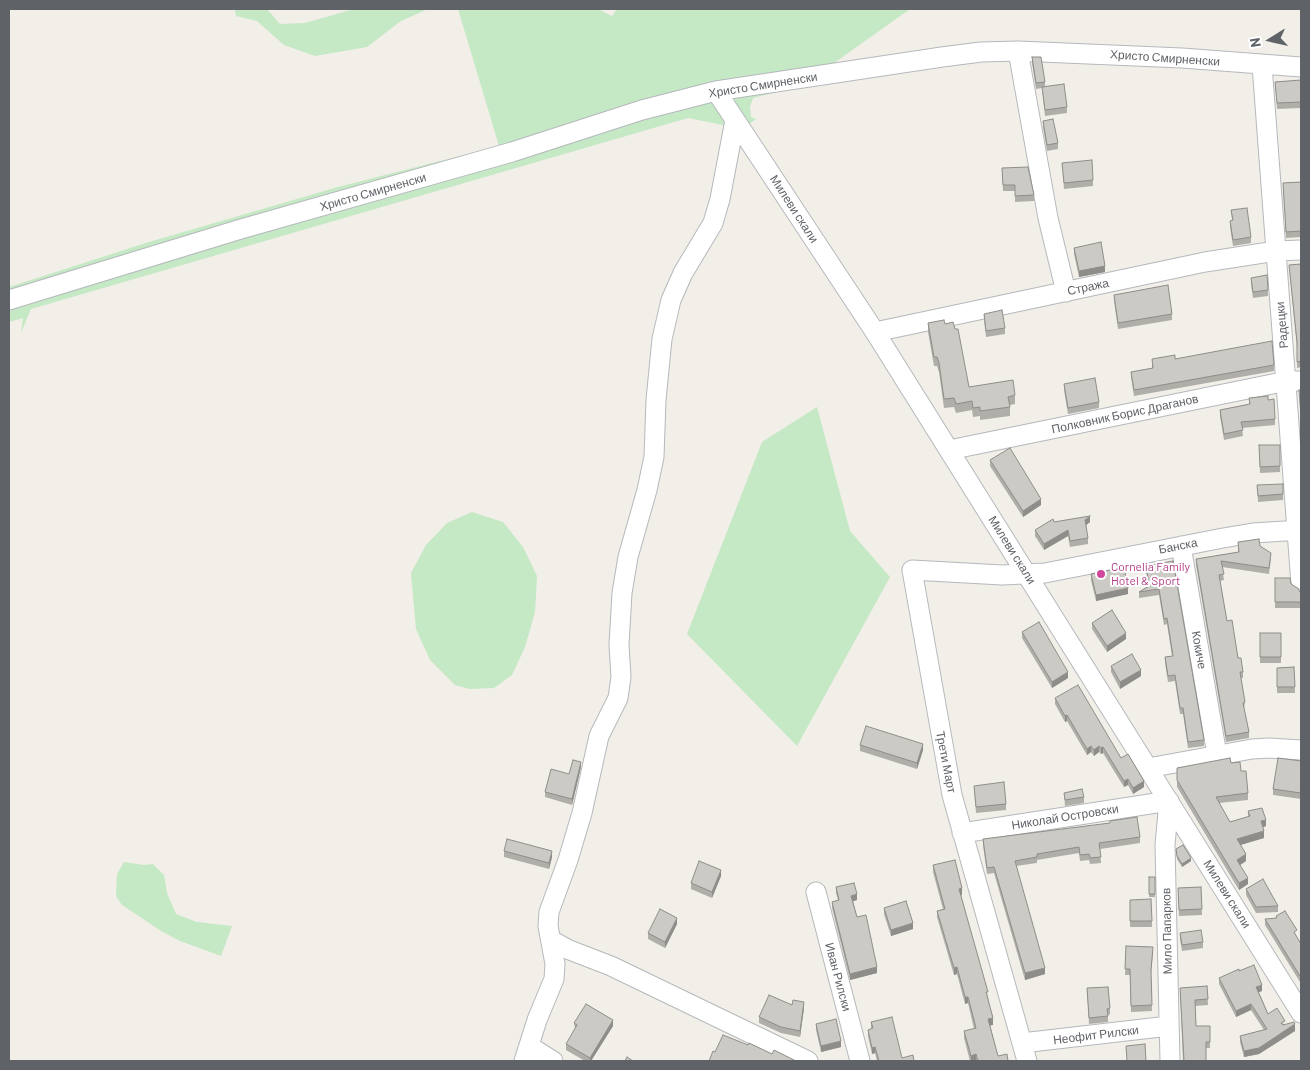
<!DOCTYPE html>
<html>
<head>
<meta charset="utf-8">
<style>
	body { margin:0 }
	#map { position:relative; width:1310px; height:1070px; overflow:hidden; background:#f1efe8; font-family:Barlow,sans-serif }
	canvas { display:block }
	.frame { position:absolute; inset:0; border:10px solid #5f6368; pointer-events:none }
	.north { position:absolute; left:1245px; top:15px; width:50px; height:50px; -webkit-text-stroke:4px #fff; paint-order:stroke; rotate:260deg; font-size:14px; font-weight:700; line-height:20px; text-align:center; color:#5f6368 }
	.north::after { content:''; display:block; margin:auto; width:18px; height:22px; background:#5f6368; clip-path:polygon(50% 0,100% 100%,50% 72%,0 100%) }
</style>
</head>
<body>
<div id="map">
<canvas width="1310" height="1070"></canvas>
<div class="frame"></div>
<div class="north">N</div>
</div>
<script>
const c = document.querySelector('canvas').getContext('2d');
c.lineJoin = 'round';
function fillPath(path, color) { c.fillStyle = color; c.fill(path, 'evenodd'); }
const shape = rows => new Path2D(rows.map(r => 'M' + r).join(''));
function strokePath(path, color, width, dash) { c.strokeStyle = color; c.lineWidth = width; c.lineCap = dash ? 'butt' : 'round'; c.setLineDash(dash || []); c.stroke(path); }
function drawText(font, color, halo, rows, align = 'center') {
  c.font = font + ' Barlow,sans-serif'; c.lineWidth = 4; c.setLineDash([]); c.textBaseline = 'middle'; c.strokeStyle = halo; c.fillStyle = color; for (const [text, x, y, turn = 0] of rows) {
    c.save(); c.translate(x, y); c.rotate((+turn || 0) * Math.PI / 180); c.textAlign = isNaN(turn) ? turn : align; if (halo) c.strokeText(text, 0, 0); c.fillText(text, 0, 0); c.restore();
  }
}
const green = shape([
	[235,9,267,9,280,24,305,23,354,9,428,9,401,21,367,47,315,56,284,45,257,21,236,16],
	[458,9,598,9,612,16,617,9,910,9,820,73,794,88,753,98,750,107,751,117,756,119,734,135,723,125,688,118,31,309,21,333,23,318,9,322,9,287,149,242,338,187,499,146],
	[817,407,850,531,890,577,797,746,687,634,762,442],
	[472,512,503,522,523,547,537,576,535,612,525,647,512,675,494,688,469,689,455,685,430,660,416,629,411,573,426,545,447,523],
	[124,862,144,865,153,864,164,875,167,893,176,914,197,922,232,926,221,956,180,941,161,931,122,905,116,896,117,874]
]);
const minor = shape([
	[1018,51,1048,218,1066,292],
	[1262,65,1301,584],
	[716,91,875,332,1301,1013],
	[9,300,241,229,512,152,642,110,716,91,942,57,981,52,1018,51,1182,58,1301,67],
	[875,332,1205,262,1276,251,1301,250],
	[949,450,1287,381,1301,381],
	[1181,546,1217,755],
	[1148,768,1252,749,1269,748,1301,750],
	[962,833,1169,801,1165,845,1170,1061],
	[816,892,860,1061],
	[551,940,567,949,611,966,808,1061],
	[1022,1043,1169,1026],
	[529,1046,553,1061],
	[524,1061,537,1020,554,979,555,964,548,926,549,912,568,860,582,813,599,736,618,698,621,677,619,645,622,593,628,557,647,490,654,457,656,400,662,339,671,300,683,273,713,223,720,199,735,120],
	[1027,1061,952,795,912,570,1002,575,1045,573,1223,538,1253,533,1301,530]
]);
const wall = shape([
	[1032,57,1045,82,1045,86,1067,107,1067,113,1045,116,1042,88,1036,89,1032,63],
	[1301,80,1301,108,1277,109,1275,82],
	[1043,121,1058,143,1058,149,1047,151,1043,127],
	[1062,163,1093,180,1093,186,1064,189],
	[1002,168,1034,195,1034,201,1015,202,1015,191,1003,191],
	[1301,182,1301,237,1286,238,1283,183],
	[1231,210,1251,237,1251,243,1233,246,1230,227,1230,221,1232,220],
	[1074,248,1105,272,1079,277,1074,254],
	[1301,264,1301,367,1297,368,1297,348,1289,265],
	[1251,278,1268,290,1268,296,1253,298,1251,284],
	[1114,295,1172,314,1172,320,1118,329,1114,301],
	[984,314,1005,328,1005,334,986,337,984,320],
	[928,323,945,324,969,387,1015,395,1015,404,1010,405,1010,416,980,420,980,416,973,417,972,410,956,413,954,407,944,408,939,372,937,366,934,366,928,332],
	[1152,359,1175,359,1274,365,1274,371,1134,396,1131,377,1131,372,1152,368],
	[1064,384,1099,402,1099,408,1068,414,1064,390],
	[1249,398,1268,400,1275,419,1275,425,1242,428,1243,436,1224,440,1220,416,1220,410,1249,404],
	[1259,445,1280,445,1280,472,1260,473],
	[990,460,1041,505,1023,517,990,466],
	[1257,485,1283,494,1283,500,1258,502],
	[1054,522,1090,522,1086,525,1088,538,1088,544,1070,547,1068,536,1044,550,1035,536,1035,530],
	[1238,542,1271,559,1269,574,1222,567,1224,580,1220,581,1227,621,1243,672,1243,678,1241,678,1245,702,1244,709,1249,732,1249,738,1226,742,1196,565,1196,559,1238,552],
	[1173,561,1204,740,1204,746,1188,748,1183,714,1180,714,1175,681,1168,682,1165,663,1165,657,1172,656,1167,624,1164,625,1159,595,1139,598,1139,592,1149,586,1146,572,1146,566],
	[1091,574,1128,594,1096,601,1091,580],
	[1275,578,1291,584,1299,591,1301,592,1301,608,1275,608],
	[1092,623,1126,639,1107,652,1092,629],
	[1022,632,1068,678,1052,688,1022,638],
	[1260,633,1281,633,1281,663,1260,663],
	[1111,666,1141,676,1120,689,1111,672],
	[1294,667,1295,693,1277,693,1277,668],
	[1055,698,1121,758,1144,787,1133,794,1128,785,1124,787,1103,753,1101,754,1099,752,1094,756,1091,752,1087,755,1067,721,1065,722,1055,704],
	[860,745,923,750,917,769,860,751],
	[1301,761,1301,799,1273,795,1273,789],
	[1231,763,1241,771,1248,793,1248,800,1219,803,1230,822,1248,817,1248,811,1266,826,1263,827,1264,838,1240,845,1246,861,1240,865,1248,884,1239,890,1177,787,1177,768],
	[581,767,572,805,545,797,545,792],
	[974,786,1006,804,1006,810,976,813],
	[1064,793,1084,797,1084,803,1065,806],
	[1140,837,1140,843,1100,849,1101,863,1090,864,1089,860,1080,861,1079,853,1037,860,1037,863,1016,866,1045,974,1025,980,994,873,987,874,983,845,983,839],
	[1176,849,1191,861,1182,867,1177,859],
	[504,851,552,857,549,869,504,857],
	[933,865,962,895,961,895,988,997,993,1025,990,1025,998,1056,1008,1061,970,1061,964,1038,964,1031,974,1029,968,1003,965,1004,957,974,954,975,937,917,937,911,943,909,933,872],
	[721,876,712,898,691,889,691,883],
	[1149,877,1155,877,1155,897,1149,897],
	[836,887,857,900,853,901,857,917,877,973,850,980,832,908,832,902,838,900,836,893],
	[1201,887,1202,915,1179,916,1178,888],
	[1246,889,1278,906,1278,912,1256,913,1246,895],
	[1130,900,1152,921,1152,927,1130,927],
	[884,908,913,929,891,936,884,914],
	[1265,919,1296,936,1301,944,1301,981,1300,982,1265,925],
	[677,924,665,948,648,939,648,933],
	[1180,933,1203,942,1203,948,1182,951,1180,939],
	[1126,946,1153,953,1151,974,1152,1011,1131,1012,1130,975,1125,975],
	[1239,971,1262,991,1259,992,1268,1014,1295,1031,1259,1054,1244,1057,1240,1042,1240,1036,1264,1030,1251,1010,1236,1017,1219,984,1219,978],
	[1207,986,1208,1005,1195,1006,1196,1026,1210,1026,1210,1048,1206,1048,1206,1061,1183,1061,1180,988],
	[1087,988,1110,1008,1110,1014,1108,1015,1108,1022,1089,1024],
	[792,1005,804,1008,800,1037,781,1033,759,1023,759,1017],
	[871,1022,902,1058,914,1061,877,1061,875,1053,872,1054,868,1036,868,1030,871,1029],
	[574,1023,613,1026,591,1061,585,1061,566,1050,566,1044,575,1029],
	[816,1024,841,1047,821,1052,816,1030]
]);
const shadedWall = shape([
	[1105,266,1105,272,1079,277,1079,271],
	[1041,499,1041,505,1023,517,1023,511],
	[1090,516,1090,522,1085,526,1085,520],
	[1068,530,1068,536,1044,550,1044,544],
	[1128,588,1128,594,1096,601,1096,595],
	[1126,633,1126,639,1107,652,1107,646],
	[1141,670,1141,676,1120,689,1120,682],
	[1068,672,1068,678,1052,688,1052,682],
	[1067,715,1067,721,1065,722,1065,716],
	[923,744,923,750,917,769,917,763],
	[1091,746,1091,752,1087,755,1087,749],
	[1099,746,1099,752,1094,756,1094,750],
	[1103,747,1103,753,1101,754,1101,748],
	[581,762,581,767,572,805,572,799],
	[1128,779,1128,785,1124,787,1124,781],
	[1144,781,1144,787,1133,794,1133,788],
	[1266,820,1266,826,1261,828,1261,821],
	[1264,831,1264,838,1237,846,1237,839],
	[552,851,552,857,549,869,549,863],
	[1246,854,1246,861,1237,867,1237,860],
	[1191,858,1191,861,1182,867,1182,864],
	[721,870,721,876,712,898,712,892],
	[1248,878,1248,884,1239,890,1239,883],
	[962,888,962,895,959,896,959,889],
	[857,894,857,900,851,902,851,896],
	[677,918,677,924,665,948,665,942],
	[913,923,913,929,891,936,891,930],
	[877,967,877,973,850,980,850,974],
	[957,967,957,974,954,975,954,968],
	[1045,968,1045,974,1025,980,1025,973],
	[1262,985,1262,991,1256,993,1256,987],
	[965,997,968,997,968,1003,965,1004],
	[804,1002,804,1008,800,1037,800,1031],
	[1251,1004,1251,1010,1236,1017,1236,1011],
	[993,1018,993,1025,988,1026,988,1019],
	[613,1020,613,1026,591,1061,590,1061,590,1058],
	[1295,1024,1295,1031,1259,1054,1244,1057,1244,1051],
	[841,1041,841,1047,821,1052,821,1046],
	[875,1047,875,1053,872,1054,872,1048],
	[976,1054,976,1061,971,1061,971,1056]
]);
const building = shape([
	[1032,57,1041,57,1045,82,1036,83,1032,57],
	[1301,80,1301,102,1277,103,1275,82,1301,80],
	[1064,84,1067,107,1045,110,1042,87,1064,84],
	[1053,119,1058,143,1047,145,1043,121,1053,119],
	[1092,160,1093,180,1064,183,1062,163,1092,160],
	[1028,167,1034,195,1015,196,1015,185,1003,185,1002,168,1028,167],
	[1301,182,1301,231,1286,232,1283,183,1301,182],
	[1247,208,1251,237,1233,240,1230,221,1233,220,1231,210,1247,208],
	[1101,242,1105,266,1079,271,1074,248,1101,242],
	[1301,264,1301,361,1297,362,1297,342,1289,265,1301,264],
	[1267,275,1268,290,1253,292,1251,278,1267,275],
	[1168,285,1172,314,1118,323,1114,295,1168,285],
	[1002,310,1005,328,986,331,984,314,1002,310],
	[944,320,945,324,953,322,955,329,958,329,969,387,1013,380,1015,395,1008,397,1010,407,980,411,980,407,973,408,972,401,956,404,954,398,944,399,939,363,937,357,934,357,928,323,944,320],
	[1272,341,1274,365,1134,390,1131,372,1153,368,1152,359,1175,355,1175,359,1272,341],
	[1095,378,1099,402,1068,408,1064,384,1095,378],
	[1299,390,1301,390,1301,416,1299,390],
	[1268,396,1268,400,1274,399,1275,419,1241,422,1243,430,1224,434,1220,410,1250,404,1249,398,1268,396],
	[1259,445,1280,445,1280,466,1260,467,1259,445],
	[1010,448,1041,499,1023,511,990,460,1010,448],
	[1283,484,1283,494,1258,496,1257,485,1283,484],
	[1090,516,1085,520,1088,538,1070,541,1068,530,1044,544,1035,530,1053,519,1054,522,1090,516],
	[1259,539,1260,546,1271,553,1269,568,1221,561,1224,574,1219,575,1227,621,1232,620,1238,658,1241,658,1243,672,1240,672,1245,702,1243,703,1249,732,1226,736,1196,559,1239,552,1238,542,1259,539],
	[1173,561,1204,740,1188,742,1183,708,1180,708,1175,675,1168,676,1165,657,1173,656,1167,618,1164,619,1159,589,1139,592,1154,583,1149,584,1146,566,1173,561],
	[1124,567,1128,588,1096,595,1091,574,1124,567],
	[1275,578,1290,578,1291,584,1299,589,1299,591,1301,592,1301,602,1275,602,1275,578],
	[1112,610,1126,633,1107,646,1092,623,1112,610],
	[1039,622,1068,672,1052,682,1022,632,1039,622],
	[1260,633,1281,633,1281,657,1260,657,1260,633],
	[1132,654,1141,670,1120,682,1111,666,1132,654],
	[1294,667,1295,687,1277,687,1277,668,1294,667],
	[1078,685,1121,758,1128,754,1144,781,1133,788,1128,779,1124,781,1103,747,1101,748,1099,746,1094,750,1091,746,1087,749,1067,715,1065,716,1055,698,1078,685],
	[866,726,923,744,917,763,860,745,866,726],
	[1230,758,1231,763,1240,762,1241,771,1246,771,1248,793,1216,797,1230,822,1250,816,1248,811,1262,808,1266,820,1261,821,1264,831,1237,839,1246,854,1237,860,1248,878,1239,883,1177,780,1177,768,1230,758],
	[1278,758,1301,761,1301,793,1273,789,1278,758],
	[573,760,581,762,572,799,545,792,551,769,569,774,573,760],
	[1004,782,1006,804,976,807,974,786,1004,782],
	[1082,789,1084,797,1065,800,1064,793,1082,789],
	[1137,817,1140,837,1099,843,1101,857,1090,858,1089,854,1080,855,1079,847,1037,854,1037,857,1015,861,1045,968,1025,973,994,867,987,868,983,839,1110,823,1110,821,1137,817],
	[507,839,552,851,549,863,504,851,507,839],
	[1183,845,1191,858,1182,864,1177,856,1176,849,1183,845],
	[955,860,962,888,959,889,988,992,986,992,993,1018,988,1019,998,1056,1007,1054,1008,1061,978,1061,976,1054,971,1056,964,1031,976,1028,968,997,965,997,957,967,954,968,937,911,945,909,933,865,955,860],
	[699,861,721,870,712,892,691,883,699,861],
	[1149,877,1155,877,1155,894,1149,894,1149,877],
	[1263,879,1278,906,1256,907,1246,889,1263,879],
	[854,883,857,894,851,896,857,917,866,915,877,967,850,974,832,902,839,900,836,887,854,883],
	[1201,887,1202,909,1179,910,1178,888,1201,887],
	[1151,899,1152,921,1130,921,1130,900,1151,899],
	[906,901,913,923,891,930,884,908,906,901],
	[660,909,677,918,665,942,648,933,660,909],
	[1285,911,1297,930,1294,932,1301,944,1301,975,1300,976,1265,919,1277,918,1276,916,1285,911],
	[1201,930,1203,942,1182,945,1180,933,1201,930],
	[1126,946,1153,947,1151,970,1152,1005,1131,1006,1130,969,1125,969,1126,946],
	[1254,965,1262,985,1256,987,1268,1014,1277,1008,1285,1021,1281,1023,1283,1025,1294,1022,1295,1024,1259,1048,1244,1051,1240,1036,1267,1029,1251,1004,1236,1011,1219,978,1239,969,1239,971,1254,965],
	[1207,986,1208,999,1195,1000,1196,1026,1210,1026,1210,1042,1206,1042,1206,1061,1184,1061,1180,988,1207,986],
	[1108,987,1110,1008,1107,1009,1108,1016,1089,1018,1087,988,1108,987],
	[769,995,792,1005,793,1000,804,1002,800,1031,781,1027,759,1017,769,995],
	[586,1004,613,1020,590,1058,566,1044,577,1025,574,1023,586,1004],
	[892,1017,902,1058,913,1055,914,1061,879,1061,875,1047,872,1048,868,1030,873,1028,871,1022,892,1017],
	[836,1019,841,1041,821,1046,816,1024,836,1019],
	[723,1035,748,1045,749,1043,772,1054,774,1050,796,1061,709,1061,713,1051,715,1052,723,1035],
	[1145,1044,1146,1061,1127,1061,1126,1046,1145,1044],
	[627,1057,633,1061,625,1061,627,1057]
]);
const markers = [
	[1101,574,5,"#d1479c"]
];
const streetNames = [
	["Христо Смирненски",1165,58,4],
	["Христо Смирненски",763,85,-9],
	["Христо Смирненски",373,192,-16],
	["Милеви скали",794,209,57],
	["Стража",1088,287,-12],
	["Радецки",1282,325,-95],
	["Полковник Борис Драганов",1125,414,-12],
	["Банска",1178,546,-11],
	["Милеви скали",1012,550,58],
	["Кокиче",1199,650,80],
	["Трети Март",946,762,79],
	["Николай Островски",1065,817,-9],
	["Милеви скали",1227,894,58],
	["Мило Папарков",1167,931,-91],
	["Иван Рилски",838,977,75],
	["Неофит Рилски",1096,1035,-7]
];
const hotelNames = [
	["Cornelia Family",1111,567],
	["Hotel & Sport",1111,581]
];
fillPath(green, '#c5e8c5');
strokePath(minor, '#b5b8bc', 21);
strokePath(minor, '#fff', 19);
fillPath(wall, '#afaea9');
fillPath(shadedWall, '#8f8d8a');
fillPath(building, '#cccac5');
strokePath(building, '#8f8d8a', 1);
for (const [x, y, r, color] of markers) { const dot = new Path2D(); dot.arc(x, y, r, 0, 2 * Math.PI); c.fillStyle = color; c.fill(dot); strokePath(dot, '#fff', 2); }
drawText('12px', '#5f6368', '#fff', streetNames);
drawText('12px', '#b23c85', '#fff', hotelNames, 'left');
</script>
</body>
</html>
